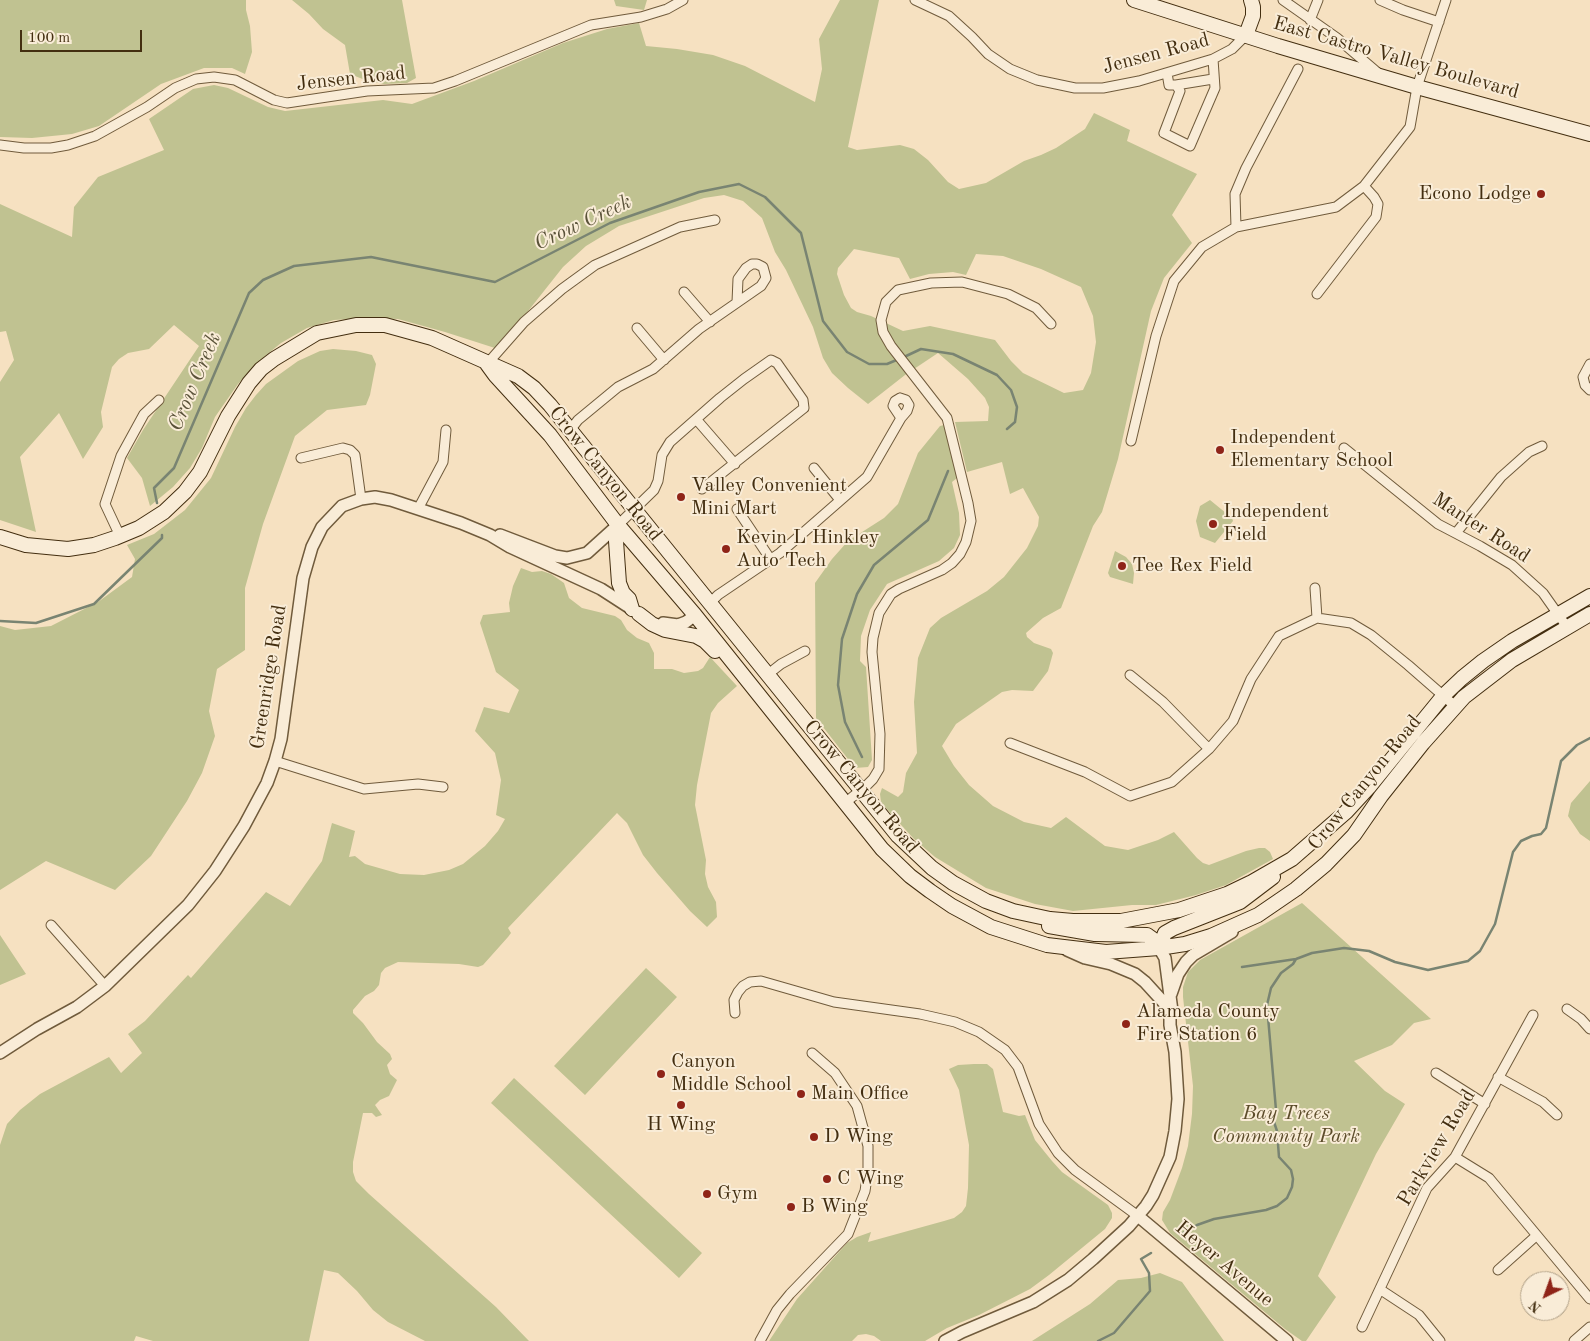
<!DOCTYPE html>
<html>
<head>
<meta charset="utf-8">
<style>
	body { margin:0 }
	#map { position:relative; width:1590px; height:1341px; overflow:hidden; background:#f6e1c1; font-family:"Old Standard TT",serif }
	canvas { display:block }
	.north { position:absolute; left:1520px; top:1271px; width:50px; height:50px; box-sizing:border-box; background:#f9ecd7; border:1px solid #b0a087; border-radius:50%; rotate:222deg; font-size:14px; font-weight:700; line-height:20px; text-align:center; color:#432e10 }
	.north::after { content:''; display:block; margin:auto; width:18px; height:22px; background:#8f2418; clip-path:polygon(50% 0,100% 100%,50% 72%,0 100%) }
	.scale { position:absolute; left:20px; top:30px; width:122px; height:22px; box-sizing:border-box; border:2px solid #432e10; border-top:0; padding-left:6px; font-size:15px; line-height:18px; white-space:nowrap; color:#432e10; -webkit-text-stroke:4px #f9ecd7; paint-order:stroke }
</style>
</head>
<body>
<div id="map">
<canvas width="1590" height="1341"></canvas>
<div class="north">N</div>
<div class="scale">100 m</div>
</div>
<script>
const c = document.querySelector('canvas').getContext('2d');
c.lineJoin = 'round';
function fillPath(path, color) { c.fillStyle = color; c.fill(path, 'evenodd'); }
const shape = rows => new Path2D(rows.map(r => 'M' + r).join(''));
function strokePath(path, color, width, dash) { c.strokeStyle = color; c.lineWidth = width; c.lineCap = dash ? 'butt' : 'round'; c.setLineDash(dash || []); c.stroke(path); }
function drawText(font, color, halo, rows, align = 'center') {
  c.font = font + ' "Old Standard TT",serif'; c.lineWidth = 4; c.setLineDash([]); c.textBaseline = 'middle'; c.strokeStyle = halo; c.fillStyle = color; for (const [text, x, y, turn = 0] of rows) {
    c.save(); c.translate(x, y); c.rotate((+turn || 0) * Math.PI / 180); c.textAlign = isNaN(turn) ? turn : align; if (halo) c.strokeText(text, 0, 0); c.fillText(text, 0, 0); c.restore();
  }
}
const green = shape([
	[0,0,246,0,246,10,250,26,252,52,245,74,232,68,204,68,161,84,99,126,72,134,32,138,0,137],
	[292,0,402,0,416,78,407,83,384,84,365,80,350,74,345,45,323,29,309,14],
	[614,0,647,0,644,10,616,6],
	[840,0,879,0,848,147,857,150,900,145,914,149,928,160,948,182,959,189,986,183,1024,161,1041,155,1056,148,1085,129,1094,113,1130,130,1127,141,1197,174,1172,215,1192,243,1164,278,1151,311,1118,459,1102,512,1093,526,1061,608,1043,618,1026,633,1027,637,1034,643,1051,649,1053,653,1048,671,1033,691,1012,690,1002,692,956,724,942,746,954,766,969,785,993,806,1024,822,1051,828,1066,817,1105,846,1128,850,1158,840,1174,832,1197,858,1203,863,1209,865,1246,851,1259,848,1265,848,1270,852,1273,859,1226,885,1196,895,1156,905,1132,905,1073,911,1035,904,986,888,935,857,914,839,891,814,881,802,880,794,882,788,898,797,903,792,906,773,917,753,914,702,918,658,930,628,941,618,987,591,1004,577,1027,548,1038,526,1039,517,1023,488,1010,494,1002,462,967,472,955,422,988,421,989,407,985,398,968,379,938,353,905,375,868,404,848,388,832,373,823,358,813,327,786,270,775,252,762,218,743,201,724,195,704,198,619,226,586,246,563,267,498,349,445,332,398,319,369,318,334,320,307,328,281,343,259,361,238,384,215,417,202,448,190,468,173,487,150,506,142,478,127,458,143,430,199,346,174,325,149,349,128,353,119,359,112,367,101,412,103,427,83,459,59,413,20,457,36,532,0,520,0,382,14,360,6,331,0,332,0,204,72,237,74,207,98,177,164,150,149,119,193,89,214,85,228,88,268,107,285,111,383,100,412,104,474,81,563,43,607,29,639,23,646,46,677,49,713,55,745,66,815,102,822,69,819,39],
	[854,249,899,258,910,279,929,274,953,272,966,275,976,254,1003,256,1041,269,1081,287,1093,316,1096,342,1091,373,1083,390,1064,393,1023,373,1011,361,995,340,930,326,903,331,871,316,857,312,851,308,844,295,837,274,838,268],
	[333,349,356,351,372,355,376,364,370,395,366,405,327,410,295,436,263,524,245,588,245,650,217,669,209,711,215,736,202,773,187,801,151,856,115,890,46,861,0,890,0,626,15,630,51,626,98,602,132,577,135,559,127,545,154,534,185,510,211,478,235,427,246,408,256,395,266,384,298,361,320,351],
	[944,425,957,478,952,482,959,513,960,535,954,548,939,561,887,584,870,610,861,636,860,661,866,667,872,760,868,767,855,768,816,718,815,583,832,559,848,541,884,518,898,504,918,453,940,426],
	[1210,500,1232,518,1233,521,1215,543,1200,537,1196,521,1200,506],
	[1115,551,1126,557,1132,564,1134,573,1133,584,1110,577,1108,573],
	[521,568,532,572,542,571,551,574,564,583,569,598,582,608,615,616,621,620,627,630,637,638,649,643,654,653,654,669,672,669,684,673,698,671,703,668,710,657,737,686,718,703,711,713,697,785,695,805,706,860,705,874,708,887,716,902,717,917,707,927,690,911,657,873,643,855,627,823,617,813,508,928,511,933,508,937,483,965,478,967,459,964,398,962,385,968,381,973,379,985,374,991,365,996,353,1010,353,1013,363,1023,377,1042,390,1054,392,1059,387,1065,390,1074,397,1080,389,1096,380,1100,375,1105,382,1115,376,1117,372,1113,363,1113,353,1162,353,1172,356,1181,369,1194,496,1307,529,1341,425,1341,388,1322,373,1310,357,1291,338,1273,324,1270,309,1341,153,1341,136,1336,134,1341,0,1341,0,1145,7,1124,20,1110,40,1094,109,1057,121,1073,142,1053,128,1034,145,1021,188,975,191,978,266,892,290,906,322,861,332,823,355,831,349,857,355,856,365,864,400,874,424,875,449,870,463,864,485,846,498,831,505,819,496,815,501,780,495,753,475,731,484,707,509,713,519,690,496,672,480,623,483,615,510,612,509,603,513,586],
	[1590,781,1590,841,1580,834,1568,816,1571,803],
	[1302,903,1431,1019,1414,1023,1392,1045,1354,1061,1385,1091,1405,1104,1376,1154,1318,1276,1336,1297,1306,1341,1302,1341,1285,1329,1170,1233,1162,1220,1163,1212,1170,1200,1182,1168,1188,1146,1192,1114,1193,1086,1183,997,1183,987,1188,972,1200,960],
	[0,935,26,974,0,985],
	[646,968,677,997,585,1095,554,1066],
	[974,1064,987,1064,993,1069,1003,1112,1019,1116,1025,1115,1035,1140,1052,1161,1062,1172,1108,1205,1112,1213,1112,1218,1105,1229,1049,1275,1030,1289,979,1315,947,1328,925,1341,881,1341,874,1336,866,1334,858,1335,852,1341,769,1341,797,1299,847,1243,857,1237,871,1232,868,1242,944,1221,954,1218,962,1212,966,1206,968,1188,969,1145,959,1090,949,1069,958,1065],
	[514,1078,702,1253,679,1278,491,1103],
	[1160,1273,1182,1282,1224,1341,1032,1341,1090,1304,1118,1280,1141,1278]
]);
const stream = shape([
	[904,357,921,349,953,354,997,375,1011,390,1017,407,1015,422,1007,429],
	[157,503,154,488,174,468,249,293,263,280,294,266,371,257,495,282,610,223,699,192,739,184,765,197,801,233,823,321,847,352,869,364,887,364,899,359],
	[0,621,36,623,94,604,162,538,162,535],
	[862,757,845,722,838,685,842,639,857,594,874,565,928,520,948,471],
	[1242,967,1296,959,1312,953,1344,948,1369,951,1395,962,1428,970,1468,961,1480,951,1495,924,1513,852,1521,841,1532,836,1541,834,1546,828,1561,761,1577,745,1590,738],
	[1183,1233,1197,1225,1214,1219,1266,1210,1277,1206,1287,1198,1292,1187,1293,1179,1291,1170,1279,1157,1277,1131,1274,1122,1276,1110,1267,1005,1271,988,1281,973,1293,964,1296,959],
	[1098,1341,1114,1333,1150,1291,1149,1273,1141,1259,1151,1253]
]);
const minor = shape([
	[915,0,949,16,972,37,988,54,1010,69,1037,80,1075,88,1103,88,1139,81,1213,59,1232,49,1246,35],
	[1283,0,1337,38,1378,73],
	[1380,0,1403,10,1439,22],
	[1310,20,1318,0],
	[1167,73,1169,85,1176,85,1180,91,1164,133,1190,146,1215,88,1213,59],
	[1176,85,1213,79],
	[0,145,24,148,51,148,68,145,95,136,147,107,175,88,196,79,214,77,235,80,274,100,287,103,367,91,434,88,455,81,591,25,641,17,667,9,683,0],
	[1236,227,1235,194,1246,168,1298,69],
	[684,292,710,322],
	[1317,294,1376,217,1378,204,1374,197,1364,186],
	[637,328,664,360],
	[487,364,524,322,562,289,595,265,680,227,715,220],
	[1590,364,1583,377,1585,385,1590,390],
	[900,398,906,400,909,405,907,411,901,418,893,406,895,401,900,398],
	[696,419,735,464],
	[571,429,578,420,618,387,653,369,699,329,761,286,766,278,763,267,757,264,752,264,746,268,738,279,737,302],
	[1131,441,1156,336,1174,281,1202,247,1236,227,1336,207,1364,186,1410,127,1417,87,1446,0],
	[1344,448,1438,524,1480,546,1512,565,1543,593,1567,627],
	[301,458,343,448,350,450,355,455,361,499],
	[814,468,840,500],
	[418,509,443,462,446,430],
	[737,509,771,560],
	[618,525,654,490,658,481,662,455,670,442,720,398,744,379,771,360,777,363,803,400,804,408,702,489],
	[1456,533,1501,477,1529,452,1542,446],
	[120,536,105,504,121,456,144,414,159,400],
	[1315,588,1317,618],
	[710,603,718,595,780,553,867,477,901,418],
	[767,675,781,664,805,651],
	[1130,675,1163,702,1209,749],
	[1010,743,1085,772,1130,796,1172,782,1209,749,1233,721,1251,679,1279,636,1317,618,1351,623,1371,635,1408,665,1455,706],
	[275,761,364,789,418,784,443,787],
	[845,803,867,785,873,779,879,769,880,734,872,652,873,638,879,613,891,594,899,589,942,570,952,563,960,554,966,542,971,521,968,503,947,418,891,346,883,332,881,320,886,302,898,290,931,283,962,282,1008,294,1036,308,1051,324],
	[51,925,105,986],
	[1567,1009,1581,1019,1590,1029],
	[735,1013,734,1000,738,992,743,986,750,982,761,981,834,1002,920,1014,955,1022,979,1032,1005,1050,1018,1067,1039,1124,1058,1153,1075,1170,1138,1216],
	[1436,1073,1485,1104],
	[1498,1077,1543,1102,1557,1115],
	[1455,1157,1489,1178,1590,1299],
	[1498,1270,1536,1236],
	[1381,1290,1419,1315,1440,1341],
	[1362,1327,1427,1188,1455,1157,1533,1015],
	[760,1341,777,1310,790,1294,848,1234,865,1191,868,1171,868,1146,857,1106,835,1073,812,1053],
	[1574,1341,1590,1327]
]);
const tertiary = shape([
	[500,535,555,556,567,558,587,553,618,525],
	[663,623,678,625,686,622,695,615],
	[1067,950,1085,958,1111,964,1135,974,1145,982,1166,1005],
	[1171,994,1178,974,1186,962,1193,955,1232,932],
	[0,1053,37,1029,77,1007,105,986,188,905,215,871,244,826,267,783,275,761,281,739,303,578,312,547,322,527,342,506,361,499,375,497,391,500,461,523,490,535,510,547,601,589,635,611],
	[1138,1216,1287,1341],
	[945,1341,962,1332,1033,1302,1068,1280,1093,1259,1129,1226,1146,1206,1153,1195,1170,1157,1175,1131,1178,1099,1175,1052,1170,1025,1170,1014,1172,1011,1170,996,1165,958,1159,948]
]);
const secondary = shape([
	[1134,0,1278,46,1417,87,1590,134],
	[1246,35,1253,16,1253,7,1251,0],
	[487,364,495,375,550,435,618,525,695,615,882,849,910,876,930,891,952,906,991,927,1047,945,1106,952,1159,948,1185,944,1211,936,1258,915,1296,889,1326,864,1354,835,1381,796,1423,743,1464,697,1512,660,1590,614],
	[618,525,616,541,619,583,623,593,629,599,632,609],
	[0,537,26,545,68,549,94,545,115,538,139,528,164,512,185,492,200,472,228,416,249,383,261,369,274,359,317,333,356,325,385,325,432,338,518,376,534,388,550,405,898,836,932,868,953,883,986,901,1013,911,1050,919,1073,921,1121,921,1179,910,1227,894,1252,882,1292,859,1346,812,1369,787,1444,695,1462,678,1483,661,1512,641,1590,596],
	[639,614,652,624,665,630,696,636,705,641,715,651],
	[1049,926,1095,934,1147,935,1154,940,1159,948],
	[1159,948,1165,933,1174,928,1240,902,1273,877]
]);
const markers = [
	[1541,194,5,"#8f2418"],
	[1220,450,5,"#8f2418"],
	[681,497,5,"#8f2418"],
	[1213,524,5,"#8f2418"],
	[726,549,5,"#8f2418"],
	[1122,566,5,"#8f2418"],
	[1126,1024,5,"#8f2418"],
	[661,1074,5,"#8f2418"],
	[801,1094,5,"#8f2418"],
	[681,1105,5,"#8f2418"],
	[814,1137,5,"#8f2418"],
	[827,1179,5,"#8f2418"],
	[707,1194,5,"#8f2418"],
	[791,1207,5,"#8f2418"]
];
const streetNames = [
	["Jensen Road",1156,54,-15],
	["East Castro Valley Boulevard",1396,58,16],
	["Jensen Road",351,79,-6],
	["Crow Canyon Road",605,474,51],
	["Manter Road",1481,528,33],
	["Greenridge Road",269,677,-81],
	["Crow Canyon Road",1365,783,-51],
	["Crow Canyon Road",861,787,50],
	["Parkview Road",1437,1148,-59],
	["Heyer Avenue",1224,1264,40]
];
const poiNames = [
	["Econo Lodge",1531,194,"right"],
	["Independent",1230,438],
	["Elementary School",1230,461],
	["Valley Convenient",691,486],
	["Mini Mart",691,509],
	["Independent",1223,512],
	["Field",1223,535],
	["Kevin L Hinkley",736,538],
	["Auto Tech",736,561],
	["Tee Rex Field",1132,566],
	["Alameda County",1136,1012],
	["Fire Station 6",1136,1035],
	["Canyon",671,1062],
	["Middle School",671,1085],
	["Main Office",811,1094],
	["H Wing",681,1125,"center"],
	["D Wing",824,1137],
	["C Wing",837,1179],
	["Gym",717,1194],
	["B Wing",801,1207]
];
const parkNames = [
	["Bay Trees",1286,1114],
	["Community Park",1286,1137]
];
const waterNames = [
	["Crow Creek",583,223,-25],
	["Crow Creek",195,382,-67]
];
fillPath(green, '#c0c291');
strokePath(stream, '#798472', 2.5);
strokePath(minor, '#705b3c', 11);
strokePath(tertiary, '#705b3c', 14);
strokePath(secondary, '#432e10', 16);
strokePath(minor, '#f9ecd7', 9);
strokePath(tertiary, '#f9ecd7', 11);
strokePath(secondary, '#f9ecd7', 14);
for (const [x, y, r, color] of markers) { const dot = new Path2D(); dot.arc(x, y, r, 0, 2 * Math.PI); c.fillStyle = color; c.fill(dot); strokePath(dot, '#f9ecd7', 2); }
drawText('20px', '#432e10', '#f9ecd7', streetNames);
drawText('20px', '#432e10', '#f9ecd7', poiNames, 'left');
drawText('italic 20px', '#5c4c2a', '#f9ecd7', parkNames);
drawText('italic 21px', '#5a5239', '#f9ecd7', waterNames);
</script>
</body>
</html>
